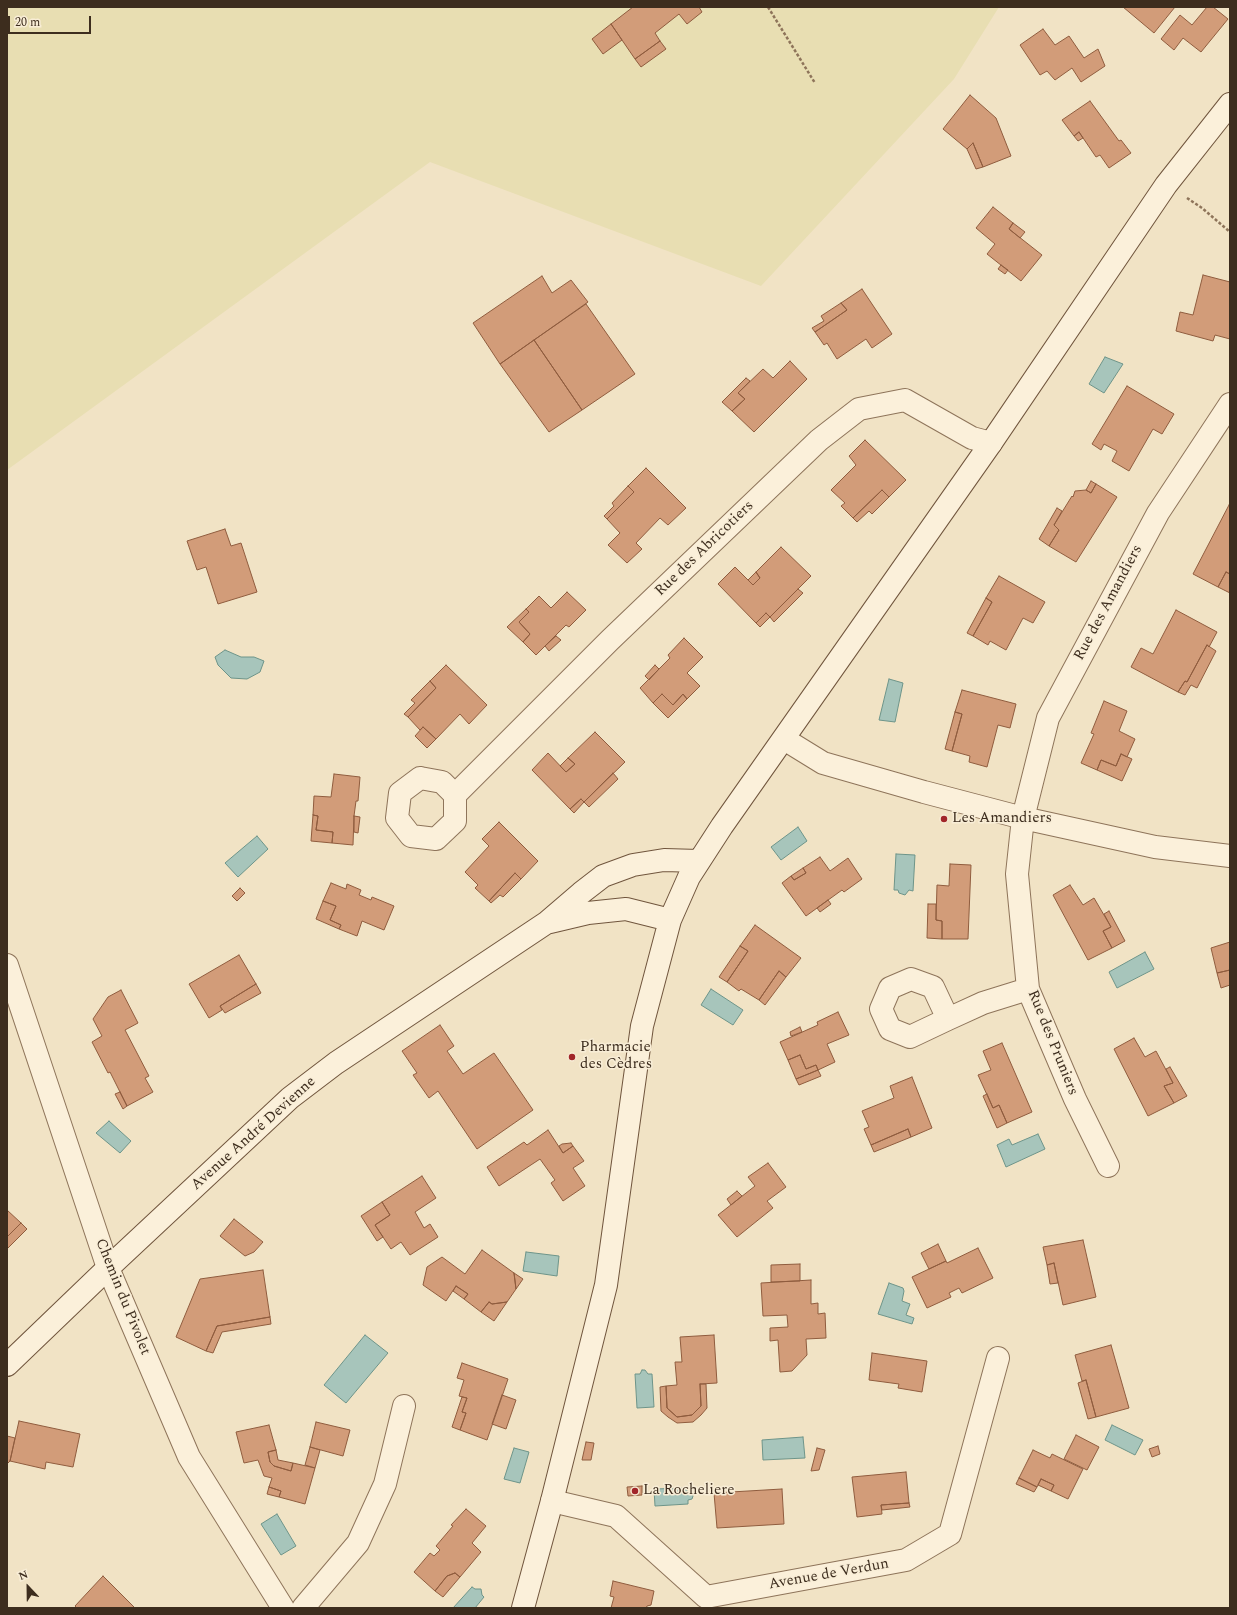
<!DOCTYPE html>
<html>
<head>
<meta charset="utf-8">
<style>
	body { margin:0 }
	#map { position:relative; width:1237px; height:1615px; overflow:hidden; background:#f1e3c5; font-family:Spectral,serif }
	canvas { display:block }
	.frame { position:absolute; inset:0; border:8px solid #3d2d1e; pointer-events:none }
	.north { position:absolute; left:8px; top:1567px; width:40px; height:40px; -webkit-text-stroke:3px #f8edd6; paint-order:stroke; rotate:338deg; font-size:11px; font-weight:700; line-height:16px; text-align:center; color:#3d2d1e }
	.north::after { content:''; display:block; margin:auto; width:14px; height:18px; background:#3d2d1e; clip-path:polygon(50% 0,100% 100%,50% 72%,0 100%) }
	.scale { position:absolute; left:8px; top:16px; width:83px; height:18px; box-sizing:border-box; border:2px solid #3d2d1e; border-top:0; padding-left:5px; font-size:12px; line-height:14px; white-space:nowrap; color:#3d2d1e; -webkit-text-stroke:3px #f8edd6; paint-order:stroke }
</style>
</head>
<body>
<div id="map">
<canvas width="1237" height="1615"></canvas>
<div class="frame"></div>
<div class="north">N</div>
<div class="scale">20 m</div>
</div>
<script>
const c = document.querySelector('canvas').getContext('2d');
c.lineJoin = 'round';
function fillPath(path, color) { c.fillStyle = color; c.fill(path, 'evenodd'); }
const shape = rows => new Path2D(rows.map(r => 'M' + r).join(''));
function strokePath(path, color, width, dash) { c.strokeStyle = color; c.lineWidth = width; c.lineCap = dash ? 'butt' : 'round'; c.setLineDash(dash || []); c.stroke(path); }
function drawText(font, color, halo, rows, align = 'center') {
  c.font = font + ' Spectral,serif'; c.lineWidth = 3; c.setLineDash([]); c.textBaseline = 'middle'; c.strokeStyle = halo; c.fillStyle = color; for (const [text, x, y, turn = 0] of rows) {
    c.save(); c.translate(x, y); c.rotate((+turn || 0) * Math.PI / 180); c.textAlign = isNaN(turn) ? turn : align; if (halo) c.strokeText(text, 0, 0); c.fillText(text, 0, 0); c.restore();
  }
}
const farmland = shape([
	[7,7,999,7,954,79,761,286,430,162,7,470]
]);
const water = shape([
	[1105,357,1123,364,1104,393,1089,384,1105,357],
	[225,650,241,657,254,657,264,661,260,672,247,679,231,678,218,665,215,657,225,650],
	[889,679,903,683,895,722,879,720,889,679],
	[798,827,807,841,781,860,771,847,798,827],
	[257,836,268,849,238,877,225,863,257,836],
	[896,854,915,855,913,891,909,890,905,895,899,893,898,890,894,890,896,854],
	[1145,952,1154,969,1117,988,1109,972,1145,952],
	[711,989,743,1010,733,1025,701,1005,711,989],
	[109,1121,131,1141,120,1153,96,1133,109,1121],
	[1038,1134,1045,1149,1006,1167,997,1145,1009,1139,1012,1145,1038,1134],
	[526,1252,559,1256,557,1276,523,1271,526,1252],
	[889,1283,903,1288,904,1291,902,1301,910,1304,906,1315,914,1318,912,1324,878,1314,889,1283],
	[365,1335,388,1353,346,1403,324,1385,365,1335],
	[642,1370,645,1370,648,1374,652,1374,654,1407,637,1408,635,1374,640,1374,642,1370],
	[1112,1425,1143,1440,1135,1455,1105,1440,1112,1425],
	[803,1437,805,1458,763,1460,762,1440,803,1437],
	[514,1448,529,1452,520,1483,504,1479,514,1448],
	[687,1488,687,1491,692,1493,693,1496,692,1499,688,1500,688,1504,655,1506,654,1489,687,1488],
	[277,1514,296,1546,281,1555,261,1524,277,1514],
	[472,1587,475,1589,481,1589,482,1595,484,1597,475,1608,453,1608,472,1587]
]);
const building = shape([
	[633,7,699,7,702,12,687,24,679,14,655,33,660,41,635,59,611,24,633,7],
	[1123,7,1175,7,1154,33,1123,7],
	[1207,7,1213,7,1228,19,1201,52,1183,38,1174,50,1161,39,1180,15,1192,25,1207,7],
	[611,24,622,40,603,54,592,39,611,24],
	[1043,29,1055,45,1069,36,1084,58,1098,49,1105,66,1081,82,1072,68,1055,80,1047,71,1040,75,1020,45,1043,29],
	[660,41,666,49,641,67,635,59,660,41],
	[970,95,996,118,1011,156,983,167,973,143,967,149,943,129,970,95],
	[1090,101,1119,141,1121,140,1131,153,1109,168,1100,155,1096,157,1079,132,1074,136,1062,120,1090,101],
	[1079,132,1083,138,1078,141,1074,136,1079,132],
	[973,143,983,167,976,169,967,149,973,143],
	[993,207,1013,223,1009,229,1042,255,1021,281,987,254,995,244,976,228,993,207],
	[1013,223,1025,232,1020,238,1009,229,1013,223],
	[1001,265,1008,270,1005,274,998,269,1001,265],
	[1203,275,1230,282,1230,339,1215,335,1213,341,1176,331,1180,312,1193,315,1203,275],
	[542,276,552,293,571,280,588,302,500,364,473,323,542,276],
	[862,289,892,334,872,348,866,339,837,359,827,343,824,345,815,332,847,310,841,303,862,289],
	[841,303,847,310,815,332,812,328,824,321,821,316,841,303],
	[586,304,635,374,582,410,534,340,586,304],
	[534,340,582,410,549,432,500,364,534,340],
	[790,361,807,379,754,432,732,411,745,399,738,393,763,369,773,378,790,361],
	[746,378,750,381,738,393,745,399,732,411,722,402,746,378],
	[1127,386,1174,414,1162,434,1153,429,1129,471,1112,461,1117,451,1104,444,1101,450,1092,444,1127,386],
	[865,440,906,480,889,497,882,490,853,518,841,506,845,503,831,490,856,465,849,456,865,440],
	[646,468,686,508,668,525,660,518,636,543,642,549,627,563,608,545,620,533,607,519,634,492,628,486,646,468],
	[1091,481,1096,484,1091,493,1086,490,1091,481],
	[1096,484,1117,497,1076,562,1049,546,1059,530,1054,525,1072,496,1073,497,1075,491,1086,490,1091,493,1096,484],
	[628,486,634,492,607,519,604,516,614,506,612,503,628,486],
	[882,490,889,497,872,514,869,511,857,522,853,518,882,490],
	[1229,505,1230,506,1230,574,1226,572,1218,587,1193,574,1229,505],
	[1057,508,1062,511,1054,525,1059,530,1049,546,1039,539,1057,508],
	[225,529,231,546,241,543,257,592,218,604,206,567,197,570,187,541,225,529],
	[781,547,811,576,770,617,766,613,756,623,718,584,735,567,753,585,760,578,756,572,781,547],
	[756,572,760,578,753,585,748,580,756,572],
	[1226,572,1230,574,1230,593,1218,587,1226,572],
	[999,576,1045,602,1033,623,1023,618,1006,650,990,641,988,645,973,636,992,602,986,598,999,576],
	[798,589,803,593,774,622,770,617,798,589],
	[567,592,586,610,569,627,566,625,536,655,523,642,530,634,519,622,529,612,526,609,539,596,551,608,567,592],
	[986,598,992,602,973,636,967,633,986,598],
	[526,609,529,612,519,622,530,634,523,642,507,627,526,609],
	[1176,610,1217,632,1209,647,1207,645,1187,682,1185,681,1178,692,1131,667,1141,648,1153,654,1176,610],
	[766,613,770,617,760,627,756,623,766,613],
	[556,636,561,640,549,651,545,646,556,636],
	[684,638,703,657,687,673,700,686,687,699,683,694,673,705,662,694,653,703,640,688,670,658,668,655,684,638],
	[1207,645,1216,651,1197,688,1191,685,1185,695,1178,692,1185,681,1187,682,1207,645],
	[446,665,487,705,469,724,460,714,436,739,423,727,420,730,408,717,436,688,430,681,446,665],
	[655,665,659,669,649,680,645,676,655,665],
	[430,681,436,688,408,717,404,714,415,703,411,700,430,681],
	[962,690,1016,704,1010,728,998,725,987,767,969,762,970,756,952,751,962,714,955,712,962,690],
	[662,694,673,705,683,694,687,699,668,718,653,703,662,694],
	[1104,701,1127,711,1119,731,1135,739,1127,757,1121,754,1116,766,1101,760,1097,770,1081,763,1094,734,1091,733,1104,701],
	[955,712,962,714,952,751,945,749,955,712],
	[423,727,436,739,427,748,415,736,423,727],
	[595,732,625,762,584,802,581,799,570,809,532,770,548,753,566,772,575,764,568,758,595,732],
	[1121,754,1132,759,1122,781,1097,770,1101,760,1116,766,1121,754],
	[568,758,575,764,566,772,560,766,568,758],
	[613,773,618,779,589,807,584,802,613,773],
	[334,774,360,777,358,801,356,801,354,816,353,845,332,843,333,832,316,830,318,816,313,815,314,796,331,797,334,774],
	[581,799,584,802,574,813,570,809,581,799],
	[313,815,318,816,316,830,333,832,332,843,311,841,313,815],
	[354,816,360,817,358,833,354,832,354,816],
	[499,822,538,861,521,879,515,873,489,901,475,888,478,885,465,872,489,846,482,839,499,822],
	[820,857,830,871,848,858,862,879,844,892,842,890,806,916,782,883,791,876,794,880,806,873,803,868,820,857],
	[950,864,971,865,968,939,942,939,942,921,936,920,937,885,949,886,950,864],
	[803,868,806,873,794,880,791,876,803,868],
	[515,873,521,879,503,897,500,895,491,903,489,901,515,873],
	[331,883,346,889,347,884,361,890,359,895,371,900,372,897,394,906,384,930,362,921,357,936,339,929,341,925,330,920,336,906,323,901,331,883],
	[1070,885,1083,905,1094,898,1111,927,1103,931,1112,948,1088,960,1053,895,1070,885],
	[240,888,245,893,237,901,232,896,240,888],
	[828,900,831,904,820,912,817,908,828,900],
	[323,901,336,906,330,920,341,925,339,929,316,919,323,901],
	[928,904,936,904,936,920,942,921,942,939,927,938,928,904],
	[1109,911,1125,941,1112,948,1103,931,1111,927,1104,914,1109,911],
	[755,925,801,958,786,977,779,971,759,1000,741,989,739,991,727,982,748,951,740,946,755,925],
	[1230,942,1230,970,1217,973,1211,948,1230,942],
	[740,946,748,951,727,982,719,977,740,946],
	[239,955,256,984,220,1006,222,1010,209,1018,189,984,239,955],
	[1230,970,1230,985,1221,988,1217,973,1230,970],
	[779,971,786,977,765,1005,759,1000,779,971],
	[256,984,261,993,225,1013,220,1006,256,984],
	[121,990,138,1023,125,1030,149,1076,145,1078,153,1092,127,1106,110,1072,108,1073,92,1042,102,1036,93,1019,108,997,121,990],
	[838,1012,849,1035,827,1044,835,1062,818,1070,816,1065,806,1069,800,1055,788,1060,780,1042,818,1025,817,1022,838,1012],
	[440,1025,454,1046,447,1051,463,1074,494,1053,533,1110,477,1149,438,1091,429,1098,413,1075,417,1073,402,1051,440,1025],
	[800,1027,802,1032,791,1036,790,1032,800,1027],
	[1134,1038,1145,1057,1156,1051,1173,1083,1164,1086,1174,1103,1148,1116,1114,1049,1134,1038],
	[1002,1043,1032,1112,1007,1123,999,1105,993,1108,978,1075,991,1070,983,1051,1002,1043],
	[800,1055,806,1069,816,1065,818,1070,796,1079,788,1060,800,1055],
	[1170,1067,1187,1096,1174,1103,1164,1086,1173,1083,1166,1069,1170,1067],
	[818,1070,821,1076,799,1085,796,1079,818,1070],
	[912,1077,932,1128,911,1137,908,1129,871,1145,864,1129,869,1127,862,1111,894,1098,890,1086,912,1077],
	[120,1092,127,1106,123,1109,115,1094,120,1092],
	[987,1094,993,1108,999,1105,1007,1123,997,1128,983,1096,987,1094],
	[908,1129,911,1137,874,1152,871,1145,908,1129],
	[548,1130,563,1153,573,1146,584,1161,573,1168,585,1186,563,1201,551,1183,555,1180,540,1159,499,1186,487,1167,524,1142,527,1145,548,1130],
	[571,1143,573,1146,563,1153,559,1146,562,1144,571,1143],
	[768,1163,786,1187,767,1201,773,1208,737,1237,718,1215,755,1186,748,1177,768,1163],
	[422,1176,436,1198,415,1212,424,1228,430,1224,438,1237,410,1255,401,1242,391,1249,375,1225,390,1215,382,1202,422,1176],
	[737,1191,742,1196,731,1205,727,1199,737,1191],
	[382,1202,390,1215,375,1225,383,1237,377,1241,361,1216,382,1202],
	[7,1210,21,1223,7,1237,7,1210],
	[234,1219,263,1242,254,1252,245,1256,220,1236,234,1219],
	[21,1223,27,1229,7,1249,7,1237,21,1223],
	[1083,1240,1096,1297,1063,1305,1054,1263,1047,1265,1043,1247,1083,1240],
	[938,1244,946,1261,929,1269,921,1253,938,1244],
	[978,1248,993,1278,962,1293,959,1288,949,1293,951,1297,927,1308,912,1277,946,1261,947,1263,978,1248],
	[482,1250,514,1273,516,1289,507,1302,492,1304,489,1302,481,1312,464,1299,468,1294,456,1286,446,1301,423,1285,427,1267,442,1257,465,1274,482,1250],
	[1054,1263,1058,1283,1050,1284,1047,1265,1054,1263],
	[800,1264,800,1281,771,1282,771,1265,800,1264],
	[263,1270,270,1317,217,1326,206,1351,176,1337,200,1279,263,1270],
	[514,1273,523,1279,516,1289,514,1273],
	[811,1280,811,1304,818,1303,818,1314,825,1313,826,1338,806,1339,807,1355,792,1371,780,1372,778,1340,770,1341,770,1328,788,1327,787,1315,763,1316,761,1283,811,1280],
	[456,1286,468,1294,464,1299,453,1291,456,1286],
	[489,1302,492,1304,507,1302,494,1321,481,1312,489,1302],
	[270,1317,271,1324,222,1332,213,1353,206,1351,217,1326,270,1317],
	[714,1335,717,1383,700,1384,701,1406,692,1415,677,1417,667,1408,666,1386,677,1385,675,1362,682,1362,680,1337,714,1335],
	[1111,1345,1129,1408,1096,1417,1086,1380,1082,1381,1075,1355,1111,1345],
	[872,1353,927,1361,922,1392,898,1388,899,1384,869,1380,872,1353],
	[462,1363,508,1379,487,1440,460,1430,466,1413,462,1412,467,1398,459,1396,464,1380,457,1378,462,1363],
	[1086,1380,1096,1417,1088,1419,1078,1383,1086,1380],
	[700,1384,706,1384,707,1408,701,1415,693,1422,677,1423,668,1417,661,1411,660,1387,666,1386,667,1408,677,1417,692,1415,701,1406,700,1384],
	[502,1395,516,1400,506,1429,492,1424,502,1395],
	[462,1397,467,1398,462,1412,466,1413,460,1430,452,1427,462,1397],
	[19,1421,80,1434,73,1467,46,1462,45,1469,10,1461,19,1421],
	[316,1422,350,1430,343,1456,310,1447,316,1422],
	[269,1425,276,1450,268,1452,270,1462,274,1466,291,1471,293,1463,315,1468,305,1504,279,1497,281,1491,269,1487,272,1478,264,1476,258,1460,244,1463,236,1432,269,1425],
	[1076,1435,1099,1447,1087,1470,1064,1459,1076,1435],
	[7,1436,15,1438,10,1461,7,1464,7,1436],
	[586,1442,594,1443,591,1460,582,1460,586,1442],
	[1158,1446,1160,1454,1152,1457,1149,1449,1158,1446],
	[310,1447,320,1450,315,1468,305,1465,310,1447],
	[817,1448,825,1450,819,1470,811,1471,817,1448],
	[276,1450,278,1460,293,1463,291,1471,274,1466,270,1462,268,1452,276,1450],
	[1033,1450,1050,1458,1052,1454,1083,1469,1068,1499,1051,1491,1054,1485,1041,1479,1037,1487,1019,1478,1033,1450],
	[906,1472,909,1503,881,1505,882,1514,857,1517,852,1477,906,1472],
	[1019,1478,1037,1487,1034,1492,1016,1484,1019,1478],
	[1041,1479,1054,1485,1051,1491,1038,1485,1041,1479],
	[642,1486,642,1495,628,1496,627,1487,642,1486],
	[269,1487,281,1491,279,1497,267,1494,269,1487],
	[782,1489,784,1524,717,1528,714,1493,782,1489],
	[909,1503,910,1507,882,1510,881,1505,909,1503],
	[466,1509,486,1526,472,1543,481,1552,460,1577,455,1573,447,1576,435,1591,414,1572,430,1553,434,1556,440,1550,436,1546,453,1526,451,1525,466,1509],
	[455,1573,460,1577,443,1597,435,1591,447,1576,455,1573],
	[103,1576,135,1608,77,1608,75,1606,103,1576],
	[613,1581,654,1591,651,1605,647,1606,646,1608,611,1608,614,1597,610,1596,613,1581]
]);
const path = shape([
	[768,7,815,83],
	[1187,198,1202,208,1230,232]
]);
const street = shape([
	[784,739,823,763,924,792,1023,818,1155,847,1230,856],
	[420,778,442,782,455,795,455,821,436,839,411,836,397,818,400,793,420,778],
	[455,795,610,640,819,440,859,409,905,400,972,438,991,443],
	[7,965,108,1268,189,1457,283,1608],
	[948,1019,933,987,911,979,890,988,881,1009,890,1029,910,1037,948,1019,983,1003,1028,989],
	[1108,1166,1075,1099,1028,989,1017,874,1023,818,1048,718,1158,513,1230,404],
	[552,1501,616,1516,706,1597,906,1560,950,1534,998,1358],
	[303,1608,358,1543,385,1484,404,1406]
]);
const secondary = shape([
	[550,922,588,913,626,909,670,920],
	[7,1365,108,1268,290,1098,336,1063,546,923,581,893,603,876,633,865,664,860,699,861],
	[523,1608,552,1501,606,1285,642,1026,670,920,689,877,722,826,991,443,1166,185,1230,104]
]);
const markers = [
	[944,819,4,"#a12529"],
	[572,1057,4,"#a12529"],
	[635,1491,4,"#a12529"]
];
const streetNames = [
	["Rue des Abricotiers",705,549,-44],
	["Rue des Amandiers",1109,603,-62],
	["Rue des Pruniers",1052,1043,68],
	["Avenue André Devienne",254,1134,-42],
	["Chemin du Pivolet",122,1297,68],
	["Avenue de Verdun",829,1575,-10]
];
const poiNames = [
	["Les Amandiers",952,819],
	["Pharmacie",580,1048],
	["des Cèdres",580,1065],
	["La Rocheliere",643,1491]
];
fillPath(farmland, '#e8deb2');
fillPath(water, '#a7c5bb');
strokePath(water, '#6d9489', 1);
fillPath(building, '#d29c79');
strokePath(building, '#8f5c3e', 1);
strokePath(street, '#8e745a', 24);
strokePath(secondary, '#70553d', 24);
strokePath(path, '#8e745a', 2.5, [3, 2]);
strokePath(street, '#fbf0da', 22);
strokePath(secondary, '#fbf0da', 22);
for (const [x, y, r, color] of markers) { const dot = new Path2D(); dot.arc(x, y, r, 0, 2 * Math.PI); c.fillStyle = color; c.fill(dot); strokePath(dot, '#f8edd6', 1.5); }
drawText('15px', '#3d2d1e', '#f8edd6', streetNames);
drawText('15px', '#3d2d1e', '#f8edd6', poiNames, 'left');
</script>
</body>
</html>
